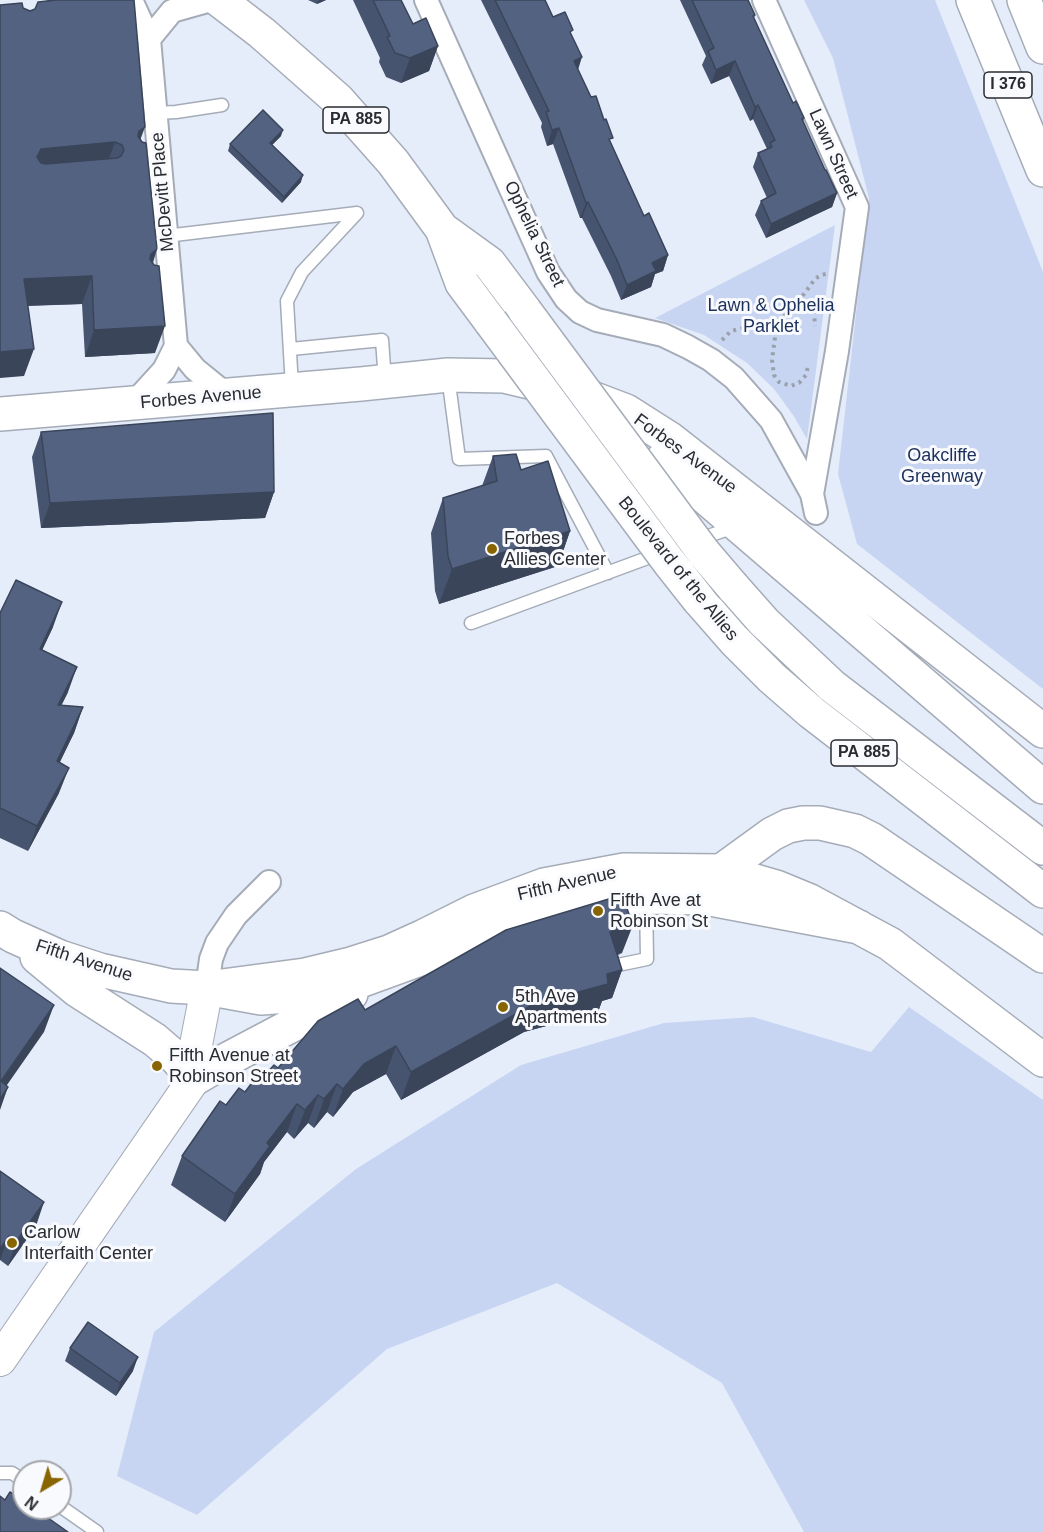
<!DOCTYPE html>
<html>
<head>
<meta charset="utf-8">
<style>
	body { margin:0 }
	#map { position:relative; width:1043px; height:1532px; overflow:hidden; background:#e6edfa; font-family:Helvetica,sans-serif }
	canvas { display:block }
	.north { position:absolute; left:12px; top:1460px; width:60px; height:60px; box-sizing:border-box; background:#f9fafd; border:2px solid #a6a7ab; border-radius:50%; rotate:218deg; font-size:16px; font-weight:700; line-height:24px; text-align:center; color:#292b30 }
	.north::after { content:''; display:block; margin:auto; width:21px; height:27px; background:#886501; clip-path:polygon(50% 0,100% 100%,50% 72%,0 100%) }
</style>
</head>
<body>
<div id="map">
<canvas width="1043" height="1532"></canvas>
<div class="north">N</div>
</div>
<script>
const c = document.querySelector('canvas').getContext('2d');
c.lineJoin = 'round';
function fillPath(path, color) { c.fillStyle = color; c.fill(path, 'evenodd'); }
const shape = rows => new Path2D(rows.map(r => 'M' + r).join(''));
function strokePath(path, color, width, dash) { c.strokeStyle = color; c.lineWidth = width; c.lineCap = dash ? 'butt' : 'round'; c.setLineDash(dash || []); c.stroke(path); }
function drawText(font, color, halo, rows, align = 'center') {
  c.font = font + ' Helvetica,sans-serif'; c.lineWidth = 6; c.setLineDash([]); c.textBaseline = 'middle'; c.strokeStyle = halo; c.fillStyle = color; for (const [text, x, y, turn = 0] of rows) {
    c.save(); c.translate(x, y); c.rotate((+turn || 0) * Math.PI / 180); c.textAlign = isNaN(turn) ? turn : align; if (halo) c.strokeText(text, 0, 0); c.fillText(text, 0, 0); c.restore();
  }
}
const green = shape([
	[804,0,935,0,1043,272,1043,689,857,544,838,474,869,198,833,58],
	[835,225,807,439,793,415,774,389,747,363,704,335,655,318],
	[909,1007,1043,1100,1043,1532,804,1532,722,1383,557,1283,387,1349,197,1515,117,1476,154,1332,356,1169,521,1065,664,1023,753,1017,871,1052]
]);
const path = shape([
	[800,307,808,307,814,311,815,326],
	[776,330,772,360,774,375,779,382,791,386,799,383,806,375,808,366],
	[722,340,731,331,747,327,776,330,780,320,787,313,800,307,801,298,815,279,821,275,826,274]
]);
const lane = shape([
	[156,113,176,112,222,105],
	[166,236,357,213,302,272,287,301,292,387],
	[291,349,382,340,385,381],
	[448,376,459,459,546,456,608,573],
	[697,540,734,527],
	[471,623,661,553],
	[613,966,647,959,646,899],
	[0,1473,12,1473,24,1481],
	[60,1506,97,1532]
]);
const street = shape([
	[131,0,149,39,176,346,164,370,132,405],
	[426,0,548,272,566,299,580,312,597,320,663,335,688,347,711,360,734,378,771,420,812,494,816,513],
	[764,0,857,207,837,351,812,494],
	[149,39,172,11,211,0],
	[176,346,195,369,227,395],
	[207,988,211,959,217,943,236,915,269,882]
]);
const secondary = shape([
	[0,1360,194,1079,194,1055,207,988]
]);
const primary = shape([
	[219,0,262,33,338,100,393,162,442,229,489,263,525,311],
	[442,229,462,283,491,322],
	[733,587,764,622,832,686,1043,848],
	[699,600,734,640,772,678,811,712,1043,891],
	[721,871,776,887,810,901,890,944,1043,1060],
	[217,990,261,998,302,995,346,986,420,959,501,920,572,899,646,897,705,898,859,927],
	[194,1079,228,1059,351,994]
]);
const highway = shape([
	[973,0,1043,170],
	[1024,0,1043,47],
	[0,414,361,384,448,375,504,376,584,395,626,411,670,439,1043,731],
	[662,460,1043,787],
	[0,928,13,936,60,957,100,970,171,986,207,988,305,975,351,964,389,952,422,937,474,911,544,885,624,870,721,871,772,834,788,826,803,823,820,823,855,831,871,839,1043,956],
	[37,957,77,990,155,1040,177,1059,194,1079]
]);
const primaryBridge = shape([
	[525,311,704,553,733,587],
	[491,322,669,562,699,600]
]);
const wall = shape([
	[48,0,134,0,140,139,157,249,153,263,155,353,85,357,82,304,28,306,24,376,23,8,30,11,35,9],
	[308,0,326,0,317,4],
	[353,0,401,0,413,24,438,46,429,71,401,83,386,77,379,62,380,58],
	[481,0,545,0,553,17,571,35,578,70,644,216,668,255,663,271,655,274,651,287,621,300,611,276,582,218,580,218,553,144,547,146,541,127,542,123],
	[680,0,748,0,755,15,754,18,793,103,804,118,803,122,825,170,837,193,832,207,766,238,755,215,761,201,767,198,753,167,758,153,767,149,753,119,750,121,729,76,711,84,702,65,706,56],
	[281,136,272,145,301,182,282,203,228,151,230,144],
	[41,432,274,492,265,518,41,528,32,457],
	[493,456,521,470,570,531,558,566,439,604,435,591,431,533,443,498,482,486],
	[0,613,53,627,42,650,68,692,61,706,83,707,74,733,59,763,59,793,28,851,0,838],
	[622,953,618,955,622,970,612,998,602,1001,598,1012,524,1032,401,1100,386,1074,353,1092,333,1117,327,1112,314,1128,308,1123,294,1139,287,1132,264,1162,260,1174,225,1222,171,1185,182,1156,226,1105,258,1083,278,1068,365,1010],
	[0,1171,36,1226,8,1266,0,1260],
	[70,1348,133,1371,116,1396,65,1361]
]);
const shadedWall = shape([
	[319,0,326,0,317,4],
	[438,46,429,71,401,83,410,58],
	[582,57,577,73,574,61],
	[735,61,729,76,711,84,716,70],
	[758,105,753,119,750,121,755,107],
	[145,127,135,154,139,131],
	[559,128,553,144,547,146,552,130],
	[283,130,281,136,268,149,270,143],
	[115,142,105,169,31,176,37,157,41,149],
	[303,175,301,182,282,203,284,197],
	[837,193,832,207,766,238,771,224],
	[588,202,582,218,580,218,586,203],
	[157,249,147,277,151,254],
	[668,255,663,271,655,274,651,287,621,300,627,285,652,263],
	[92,276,82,304,14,306,24,279],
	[165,326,155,353,85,357,94,330],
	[34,349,24,376,0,378,0,352],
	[274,492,265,518,41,528,50,503],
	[570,531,558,566,439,604,452,569],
	[62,602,53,627,31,674,40,649],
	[77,667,68,692,49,730,58,705],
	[83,707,74,733,48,787,57,761],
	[69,768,59,793,28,851,37,826],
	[633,925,622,953,600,960,610,932],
	[622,970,612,998,602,1001,598,1012,524,1032,401,1100,411,1072,534,1004,607,974],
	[54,1005,44,1032,0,1095,0,1083],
	[396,1046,386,1074,353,1092,333,1117,343,1089,364,1064],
	[337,1084,327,1112,314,1128,324,1099],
	[8,1087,0,1110,0,1099],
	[318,1095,308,1123,294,1139,305,1110],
	[297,1104,287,1132,264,1162,260,1174,225,1222,235,1194,267,1143],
	[44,1202,36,1226,8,1266,16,1242],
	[9,1236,0,1260,0,1249],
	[138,1357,133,1371,116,1396,120,1383]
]);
const building = shape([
	[56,0,134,0,145,127,139,131,138,136,142,142,146,143,157,249,151,254,150,259,154,265,159,266,165,326,94,330,92,276,24,279,34,349,0,352,0,5,22,3,23,8,30,11,35,9,38,2,56,0],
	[115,142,122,145,124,150,121,156,117,158,46,164,41,163,37,157,41,149,115,142],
	[373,0,401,0,413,24,426,18,438,46,410,58,395,53,387,37,390,36,373,0],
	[495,0,545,0,553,17,565,12,573,30,570,32,582,57,574,61,591,97,596,96,604,120,606,119,613,138,609,139,644,216,649,213,668,255,652,263,656,271,627,285,617,260,588,202,586,203,559,128,552,130,546,112,549,111,495,0],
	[692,0,748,0,755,15,753,16,793,103,796,101,804,118,802,119,825,170,826,170,837,193,771,224,761,201,776,193,758,153,772,147,770,143,775,140,758,105,755,107,735,61,716,70,708,51,714,48,692,0],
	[263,110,283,130,270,143,303,175,284,197,230,144,263,110],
	[273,413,274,492,50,503,41,432,273,413],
	[516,454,521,470,548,461,570,531,452,569,448,556,443,498,497,481,493,456,516,454],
	[16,580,62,602,40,649,77,667,58,705,83,707,57,761,69,768,37,826,0,808,0,613,16,580],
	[622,895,633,925,610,932,622,970,607,974,608,984,534,1004,411,1072,396,1046,364,1064,343,1089,337,1084,324,1099,318,1095,305,1110,297,1104,267,1143,270,1146,235,1194,182,1156,220,1101,226,1105,239,1088,245,1092,254,1080,258,1083,274,1065,278,1068,318,1021,358,999,365,1010,506,930,622,895],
	[0,968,54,1005,1,1081,8,1087,0,1099,0,968],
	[0,1171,44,1202,16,1242,9,1236,0,1249,0,1171],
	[88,1322,138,1357,120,1383,70,1348,88,1322],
	[10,1492,24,1501,24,1508,34,1508,68,1532,0,1532,0,1496,5,1500,10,1492]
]);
const markers = [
	[492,549,6,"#886501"],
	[598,911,6,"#886501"],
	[503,1007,6,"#886501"],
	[157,1066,6,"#886501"],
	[12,1243,6,"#886501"]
];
const shields = [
	[1008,85,48],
	[356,120,66],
	[864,753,66]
];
const shieldNames = [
	["I 376",1008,85],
	["PA 885",356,120],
	["PA 885",864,753]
];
const streetNames = [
	["Lawn Street",833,154,66],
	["McDevitt Place",163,192,-95],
	["Ophelia Street",534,234,64],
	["Forbes Avenue",201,398,-5],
	["Forbes Avenue",685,454,36],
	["Boulevard of the Allies",678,569,51],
	["Fifth Avenue",567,884,-13],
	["Fifth Avenue",84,961,18]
];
const parkNames = [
	["Lawn & Ophelia",771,306],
	["Parklet",771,327],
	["Oakcliffe",942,456],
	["Greenway",942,477]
];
const poiNames = [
	["Forbes",504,539],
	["Allies Center",504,560],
	["Fifth Ave at",610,901],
	["Robinson St",610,922],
	["5th Ave",515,997],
	["Apartments",515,1018],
	["Fifth Avenue at",169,1056],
	["Robinson Street",169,1077],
	["Carlow",24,1233],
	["Interfaith Center",24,1254]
];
fillPath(green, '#c7d5f2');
strokePath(lane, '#a5acb8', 15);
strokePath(street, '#a5acb8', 26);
strokePath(secondary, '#a5acb8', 34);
strokePath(primary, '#a5acb8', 36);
strokePath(highway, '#a5acb8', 36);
strokePath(path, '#9ba1aa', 4, [3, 4.5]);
strokePath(lane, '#fff', 12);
strokePath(street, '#fff', 22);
strokePath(secondary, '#fff', 32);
strokePath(primary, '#fff', 33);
strokePath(highway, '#fff', 33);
strokePath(primaryBridge, '#a5acb8', 36, []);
strokePath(primaryBridge, '#fff', 33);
fillPath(wall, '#47546f');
fillPath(shadedWall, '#3a455a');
fillPath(building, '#536281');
strokePath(building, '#3a455a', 1.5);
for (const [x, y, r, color] of markers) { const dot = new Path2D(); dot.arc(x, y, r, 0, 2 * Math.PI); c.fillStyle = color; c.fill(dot); strokePath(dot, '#f9fafd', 2); }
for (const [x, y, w] of shields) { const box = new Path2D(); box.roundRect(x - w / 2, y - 13, w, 26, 4.5); c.fillStyle = '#f9fafd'; c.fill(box); strokePath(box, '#292b30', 1.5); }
drawText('bold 16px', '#292b30', null, shieldNames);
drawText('18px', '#292b30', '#f9fafd', streetNames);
drawText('18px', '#1c305c', '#f9fafd', parkNames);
drawText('18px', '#292b30', '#f9fafd', poiNames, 'left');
</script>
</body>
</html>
